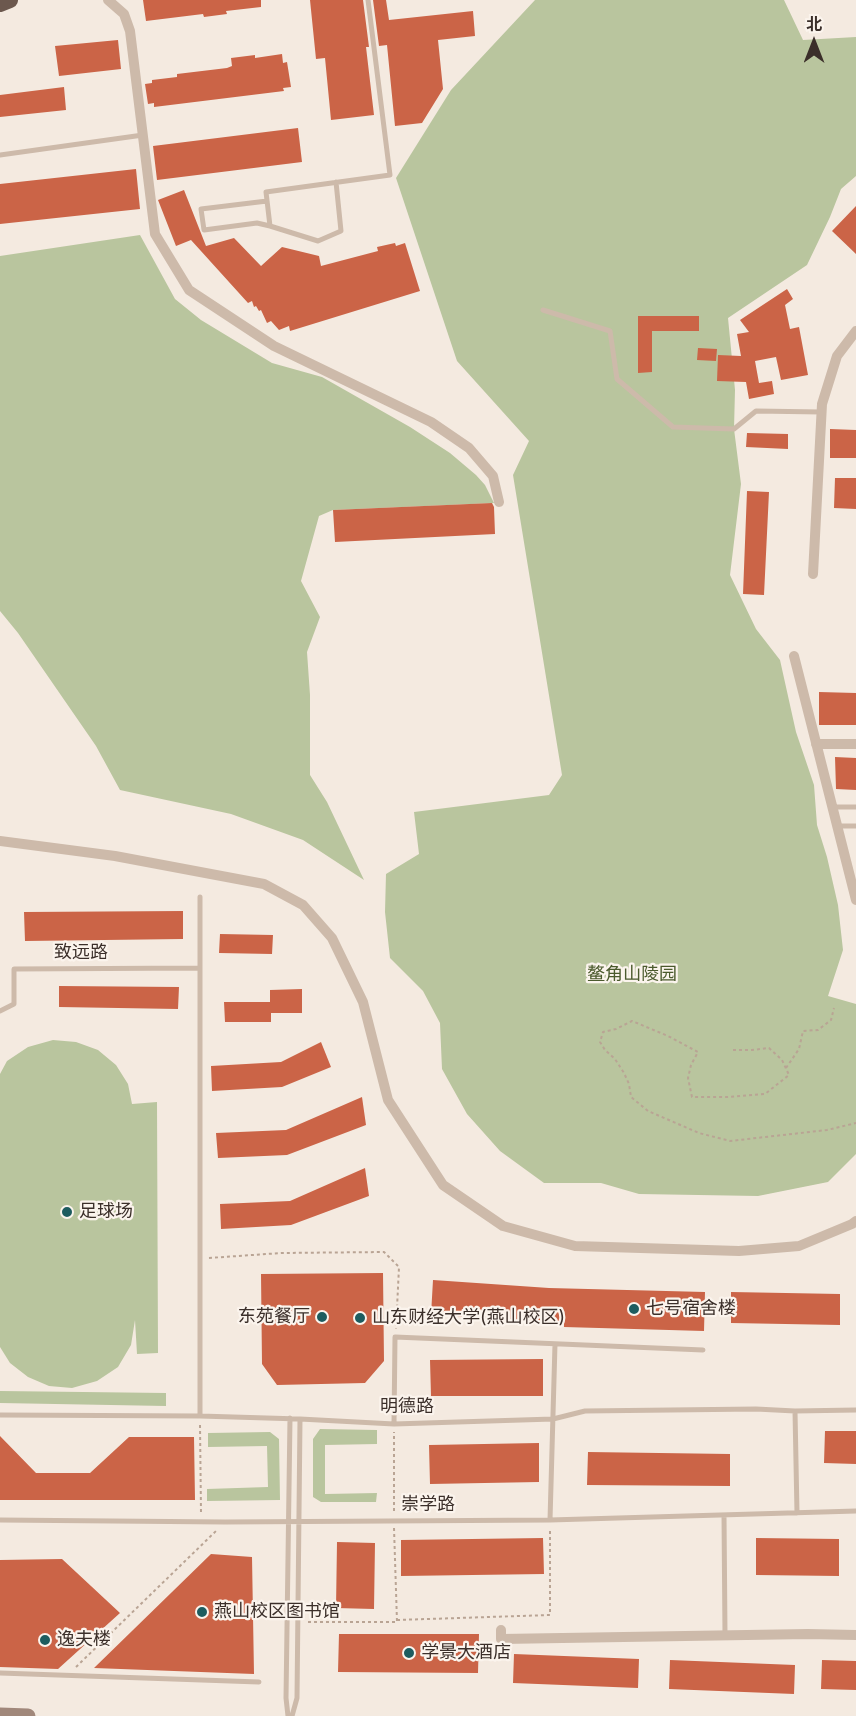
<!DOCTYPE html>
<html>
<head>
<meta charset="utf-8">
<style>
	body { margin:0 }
	#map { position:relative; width:856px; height:1716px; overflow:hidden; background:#f4eae0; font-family:Inter,"Noto Sans SC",sans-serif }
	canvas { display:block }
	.north { position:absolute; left:784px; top:12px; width:60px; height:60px; -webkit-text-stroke:4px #fbf4ed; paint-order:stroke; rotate:0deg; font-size:16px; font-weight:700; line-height:24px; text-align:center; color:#3b2f2a }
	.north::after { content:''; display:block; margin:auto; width:21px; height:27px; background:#3b2f2a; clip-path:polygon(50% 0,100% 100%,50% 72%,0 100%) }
</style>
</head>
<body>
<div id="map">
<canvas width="856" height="1716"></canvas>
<div class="north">北</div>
</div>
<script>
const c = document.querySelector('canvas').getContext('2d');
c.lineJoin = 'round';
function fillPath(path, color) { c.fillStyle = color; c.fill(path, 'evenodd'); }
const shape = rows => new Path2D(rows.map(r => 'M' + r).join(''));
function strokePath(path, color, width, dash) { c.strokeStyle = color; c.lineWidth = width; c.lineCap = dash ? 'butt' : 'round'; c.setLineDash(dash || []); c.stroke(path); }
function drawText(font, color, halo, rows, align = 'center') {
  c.font = font + ' Inter,"Noto Sans SC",sans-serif'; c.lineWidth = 4.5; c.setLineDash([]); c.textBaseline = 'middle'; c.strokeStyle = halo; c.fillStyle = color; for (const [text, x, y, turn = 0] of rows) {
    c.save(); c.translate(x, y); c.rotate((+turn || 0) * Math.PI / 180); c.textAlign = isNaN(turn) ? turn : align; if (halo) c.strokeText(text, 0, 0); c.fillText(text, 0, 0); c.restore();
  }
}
const green = shape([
	[535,0,784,0,803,40,856,37,856,176,841,189,830,217,807,265,728,318,735,390,734,429,741,484,730,575,756,629,780,660,796,732,814,785,817,825,827,857,838,905,843,950,828,996,856,1004,856,1154,828,1182,758,1196,639,1194,601,1183,544,1183,500,1151,467,1114,442,1069,440,1023,423,991,390,958,385,912,386,874,419,854,414,812,549,795,562,775,513,475,529,441,457,361,396,178,451,90],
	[140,235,175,299,201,320,272,363,322,377,410,427,450,453,476,475,485,485,494,503,333,510,319,516,301,581,320,617,307,652,310,695,310,775,327,802,364,880,303,840,231,814,120,790,96,746,18,633,0,611,0,256],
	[53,1040,76,1042,98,1050,116,1065,128,1084,132,1104,157,1102,158,1353,137,1354,135,1320,131,1345,118,1367,97,1381,72,1388,49,1386,28,1377,10,1363,0,1347,0,1074,7,1061,28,1047],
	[0,1391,166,1393,166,1406,0,1403],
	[320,1429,377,1430,377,1444,325,1445,325,1494,377,1493,376,1502,321,1502,313,1497,313,1439],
	[270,1432,279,1439,280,1500,207,1501,207,1489,268,1487,267,1446,208,1447,208,1433]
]);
const building = shape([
	[143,0,261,0,261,7,226,11,227,14,204,17,203,14,146,21],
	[310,0,363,0,369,47,366,47,374,115,331,120,325,58,316,59],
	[373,0,386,0,389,20,473,11,475,36,438,40,443,89,422,123,395,126,387,45,379,46],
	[118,40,121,69,59,76,55,46],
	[282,54,283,63,287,62,291,87,283,88,284,91,154,107,154,103,148,104,145,84,152,83,152,80,177,77,177,74,227,68,232,66,231,58,255,55,255,58],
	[64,87,66,110,0,117,0,95],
	[298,128,302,162,157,180,153,146],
	[136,169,140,209,0,224,0,184],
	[184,190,206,246,234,238,261,266,282,247,319,256,321,266,378,251,377,247,395,243,396,246,405,243,420,291,290,331,289,326,279,330,271,321,267,323,261,310,259,311,256,306,254,307,252,301,248,303,191,240,176,246,158,200],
	[856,206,856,254,832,231],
	[787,289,793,299,785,305,790,329,799,327,808,375,781,380,776,357,755,361,759,383,772,381,774,394,749,399,746,382,717,381,718,355,741,356,737,334,749,332,740,320],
	[638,316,699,316,699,331,652,331,652,372,638,373],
	[698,348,717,349,716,361,697,360],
	[830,429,856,430,856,458,830,458],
	[747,433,788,434,788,449,746,447],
	[835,478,856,478,856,509,834,508],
	[747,491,769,492,764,595,743,594],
	[492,503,494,507,495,534,335,542,333,510],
	[819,692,856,693,856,725,819,725],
	[835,757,856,758,856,790,836,789],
	[183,911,183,939,25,941,24,912],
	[220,934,273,935,272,954,219,953],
	[59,986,179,987,178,1009,59,1007],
	[302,989,302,1013,271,1013,271,1022,225,1022,224,1002,270,1002,270,990],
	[321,1042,331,1067,282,1087,212,1091,211,1066,281,1062],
	[362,1097,366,1125,287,1155,218,1158,216,1133,286,1130],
	[365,1168,369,1196,291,1225,221,1229,220,1204,290,1201],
	[383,1273,384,1361,365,1383,277,1385,262,1364,261,1274],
	[433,1280,549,1288,705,1292,704,1331,564,1327,564,1323,431,1315],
	[731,1292,840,1294,840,1325,731,1323],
	[543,1359,543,1396,431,1396,430,1360],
	[825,1431,856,1431,856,1464,824,1463],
	[0,1436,36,1473,90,1473,129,1437,194,1437,195,1500,0,1500],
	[539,1443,539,1482,430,1484,429,1445],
	[588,1452,730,1454,730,1486,587,1485],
	[543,1538,544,1574,401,1576,401,1540],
	[756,1538,839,1539,839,1576,756,1575],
	[337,1542,375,1543,374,1609,336,1608],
	[211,1554,252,1557,254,1674,94,1668],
	[62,1559,120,1613,58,1669,0,1667,0,1560],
	[339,1634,479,1634,478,1673,338,1672],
	[514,1654,639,1659,638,1688,513,1683],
	[670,1660,795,1665,794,1694,669,1689],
	[822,1660,856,1661,856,1690,821,1689]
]);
const path = shape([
	[733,1050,752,1050,769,1048,782,1060,789,1075,765,1094,728,1097,692,1097,688,1078,691,1065,698,1052,668,1036,632,1021,616,1029,603,1032,600,1042,605,1050,615,1059,624,1073,629,1084,631,1097,648,1111,699,1133,730,1141,827,1130,856,1123],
	[786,1068,799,1049,803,1031,818,1030,831,1020,834,1008],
	[209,1258,281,1253,384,1252,399,1267,396,1329],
	[200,1425,201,1513],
	[394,1511,394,1432],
	[397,1620,550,1615,550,1528],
	[308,1622,397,1622,394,1528],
	[76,1667,216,1531]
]);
const service = shape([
	[0,155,143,135],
	[336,182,341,231,318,241,270,226,266,192,390,175,368,0],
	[267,201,201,209,204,230,257,223,270,226],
	[543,310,610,331,617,379,673,427,734,429,756,411,821,412],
	[832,807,856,807],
	[837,826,856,826],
	[200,897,200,1416],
	[0,1011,14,1004,14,969,199,968],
	[795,1411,797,1513],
	[0,1415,200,1416,300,1419,394,1424,553,1419,585,1411,756,1409,795,1411,856,1410],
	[394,1424,395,1337,703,1350],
	[724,1515,725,1635],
	[0,1520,225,1522,550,1520,856,1511],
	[550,1520,555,1344],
	[0,1673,259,1682],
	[288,1716,286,1698,290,1418],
	[292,1716,297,1698,300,1419]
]);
const minor = shape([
	[108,0,124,14,130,31,155,234,189,290,274,346,431,422,469,448,493,476,499,502],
	[813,574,822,404,837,356,856,331],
	[794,656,856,900],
	[816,744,856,744],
	[0,841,115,856,264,884,303,905,332,938,363,1002,388,1100,443,1185,503,1226,575,1246,739,1251,799,1246,852,1224,856,1221],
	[501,1630,501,1639,808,1634,856,1635]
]);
const secondary = shape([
	[0,1715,28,1716]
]);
const trunk = shape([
	[0,4,10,0]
]);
const markers = [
	[67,1212,6,"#1d5c5f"],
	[634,1309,6,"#1d5c5f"],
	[322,1317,6,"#1d5c5f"],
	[360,1318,6,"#1d5c5f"],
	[202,1612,6,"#1d5c5f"],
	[45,1640,6,"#1d5c5f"],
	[409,1653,6,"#1d5c5f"]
];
const streetNames = [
	["致远路",81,953],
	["明德路",407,1407],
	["崇学路",428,1505]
];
const parkNames = [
	["鳌角山陵园",632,975]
];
const poiNames = [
	["足球场",79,1212],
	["七号宿舍楼",646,1309],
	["东苑餐厅",310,1317,"right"],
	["山东财经大学(燕山校区)",372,1318],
	["燕山校区图书馆",214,1612],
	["逸夫楼",57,1640],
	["学景大酒店",421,1653]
];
fillPath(green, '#b9c59e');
fillPath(building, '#cb6447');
strokePath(path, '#b9a494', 2, [3, 3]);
strokePath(service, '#cdbaaa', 5);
strokePath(minor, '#cdbaaa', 10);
strokePath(secondary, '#a1887b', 15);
strokePath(trunk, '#6c584e', 16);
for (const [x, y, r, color] of markers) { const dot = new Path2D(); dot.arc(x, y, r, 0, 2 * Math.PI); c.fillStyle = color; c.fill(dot); strokePath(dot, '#fbf4ed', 2); }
drawText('18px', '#3b2f2a', '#fbf4ed', streetNames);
drawText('18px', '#4b5a2d', '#fbf4ed', parkNames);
drawText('18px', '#3b2f2a', '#fbf4ed', poiNames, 'left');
</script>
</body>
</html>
